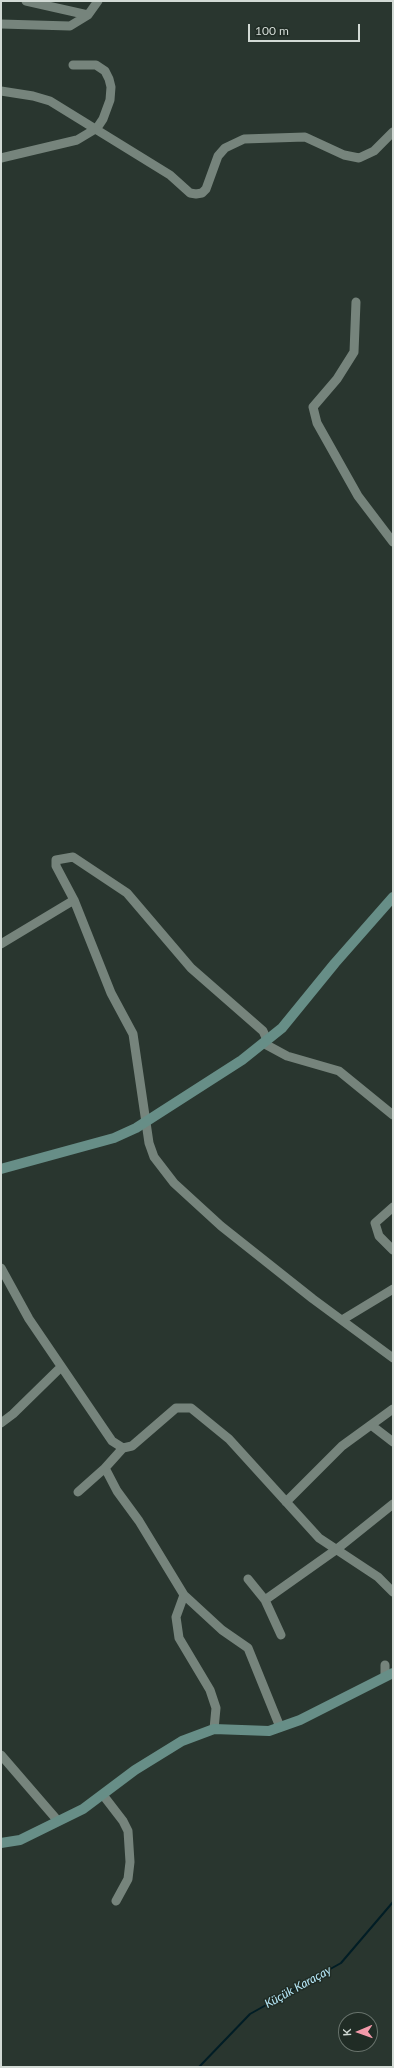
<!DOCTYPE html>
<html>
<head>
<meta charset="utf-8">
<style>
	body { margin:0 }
	#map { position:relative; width:394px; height:2068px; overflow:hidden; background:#29362f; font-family:Lato,sans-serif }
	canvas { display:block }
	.frame { position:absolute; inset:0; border:2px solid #d2dad5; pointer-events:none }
	.north { position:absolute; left:338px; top:2012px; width:40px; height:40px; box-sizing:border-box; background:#202c25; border:1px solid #67726b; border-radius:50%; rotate:268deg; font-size:11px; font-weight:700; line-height:16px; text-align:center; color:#d2dad5 }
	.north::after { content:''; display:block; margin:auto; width:14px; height:18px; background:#f39aaa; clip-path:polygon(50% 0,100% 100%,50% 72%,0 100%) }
	.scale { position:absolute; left:248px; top:24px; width:112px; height:18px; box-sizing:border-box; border:2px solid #d2dad5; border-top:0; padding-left:5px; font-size:12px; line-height:14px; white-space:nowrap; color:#d2dad5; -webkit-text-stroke:3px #202c25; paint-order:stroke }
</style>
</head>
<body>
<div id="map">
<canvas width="394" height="2068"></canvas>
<div class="frame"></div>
<div class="north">K</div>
<div class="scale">100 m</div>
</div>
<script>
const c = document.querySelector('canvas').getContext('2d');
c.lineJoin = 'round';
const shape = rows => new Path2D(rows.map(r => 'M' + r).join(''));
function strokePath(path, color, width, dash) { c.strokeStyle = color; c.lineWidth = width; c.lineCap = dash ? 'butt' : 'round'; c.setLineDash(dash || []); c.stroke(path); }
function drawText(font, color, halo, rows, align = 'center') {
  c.font = font + ' Lato,sans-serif'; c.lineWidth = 3; c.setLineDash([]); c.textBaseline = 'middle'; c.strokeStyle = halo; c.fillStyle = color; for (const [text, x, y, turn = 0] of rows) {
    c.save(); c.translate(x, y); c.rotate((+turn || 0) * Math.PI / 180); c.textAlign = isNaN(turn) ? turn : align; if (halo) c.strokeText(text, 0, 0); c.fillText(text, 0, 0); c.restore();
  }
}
const stream = shape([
	[199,2067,250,2014,341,1963,393,1902]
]);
const street = shape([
	[26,1,88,15],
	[1,24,70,26,88,15,98,1],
	[1,91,33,96,50,101,170,175,190,193,196,194,202,193,206,189,218,156,225,148,244,139,305,137,344,155,359,158,374,151,393,132],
	[1,158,77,140,97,128,103,119,110,100,111,87,109,79,105,71,96,65,73,65],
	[356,302,354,352,337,379,313,407,317,423,358,496,393,542],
	[74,900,56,866,56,860,73,857,127,893,191,968,263,1031,267,1040],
	[1,944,74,900,111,993,133,1034,149,1143,154,1157,174,1183,221,1226,313,1299,393,1358],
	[263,1043,287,1056,339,1071,393,1115],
	[393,1207,375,1223,379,1236,393,1250],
	[1,1268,29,1319,112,1441,123,1448,132,1446,176,1408,191,1408,229,1439,319,1538,378,1577,393,1592],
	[342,1320,393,1289],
	[1,1423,13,1414,61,1367],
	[371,1425,393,1442],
	[123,1448,105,1468,117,1491,139,1521,184,1595,222,1630,248,1648,280,1727],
	[78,1492,105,1468],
	[286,1502,342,1446,393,1409],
	[248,1579,265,1600,281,1635],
	[184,1595,176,1617,179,1638,210,1690,216,1708,214,1729],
	[265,1600,337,1549,393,1504],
	[385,1676,385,1665],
	[1,1755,58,1821],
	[103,1795,123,1821,128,1831,130,1862,128,1879,116,1901]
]);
const secondary = shape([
	[1,1169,114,1138,136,1128,242,1060,282,1028,335,963,393,897],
	[1,1843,20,1840,83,1809,135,1770,182,1741,214,1729,269,1731,300,1720,393,1673]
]);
const waterNames = [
	["Küçük Karaçay",298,1987,-29]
];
strokePath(stream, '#011d25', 2);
strokePath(street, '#76847c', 9);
strokePath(secondary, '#678e87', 10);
drawText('italic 12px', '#b6e8f8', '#202c25', waterNames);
</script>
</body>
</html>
